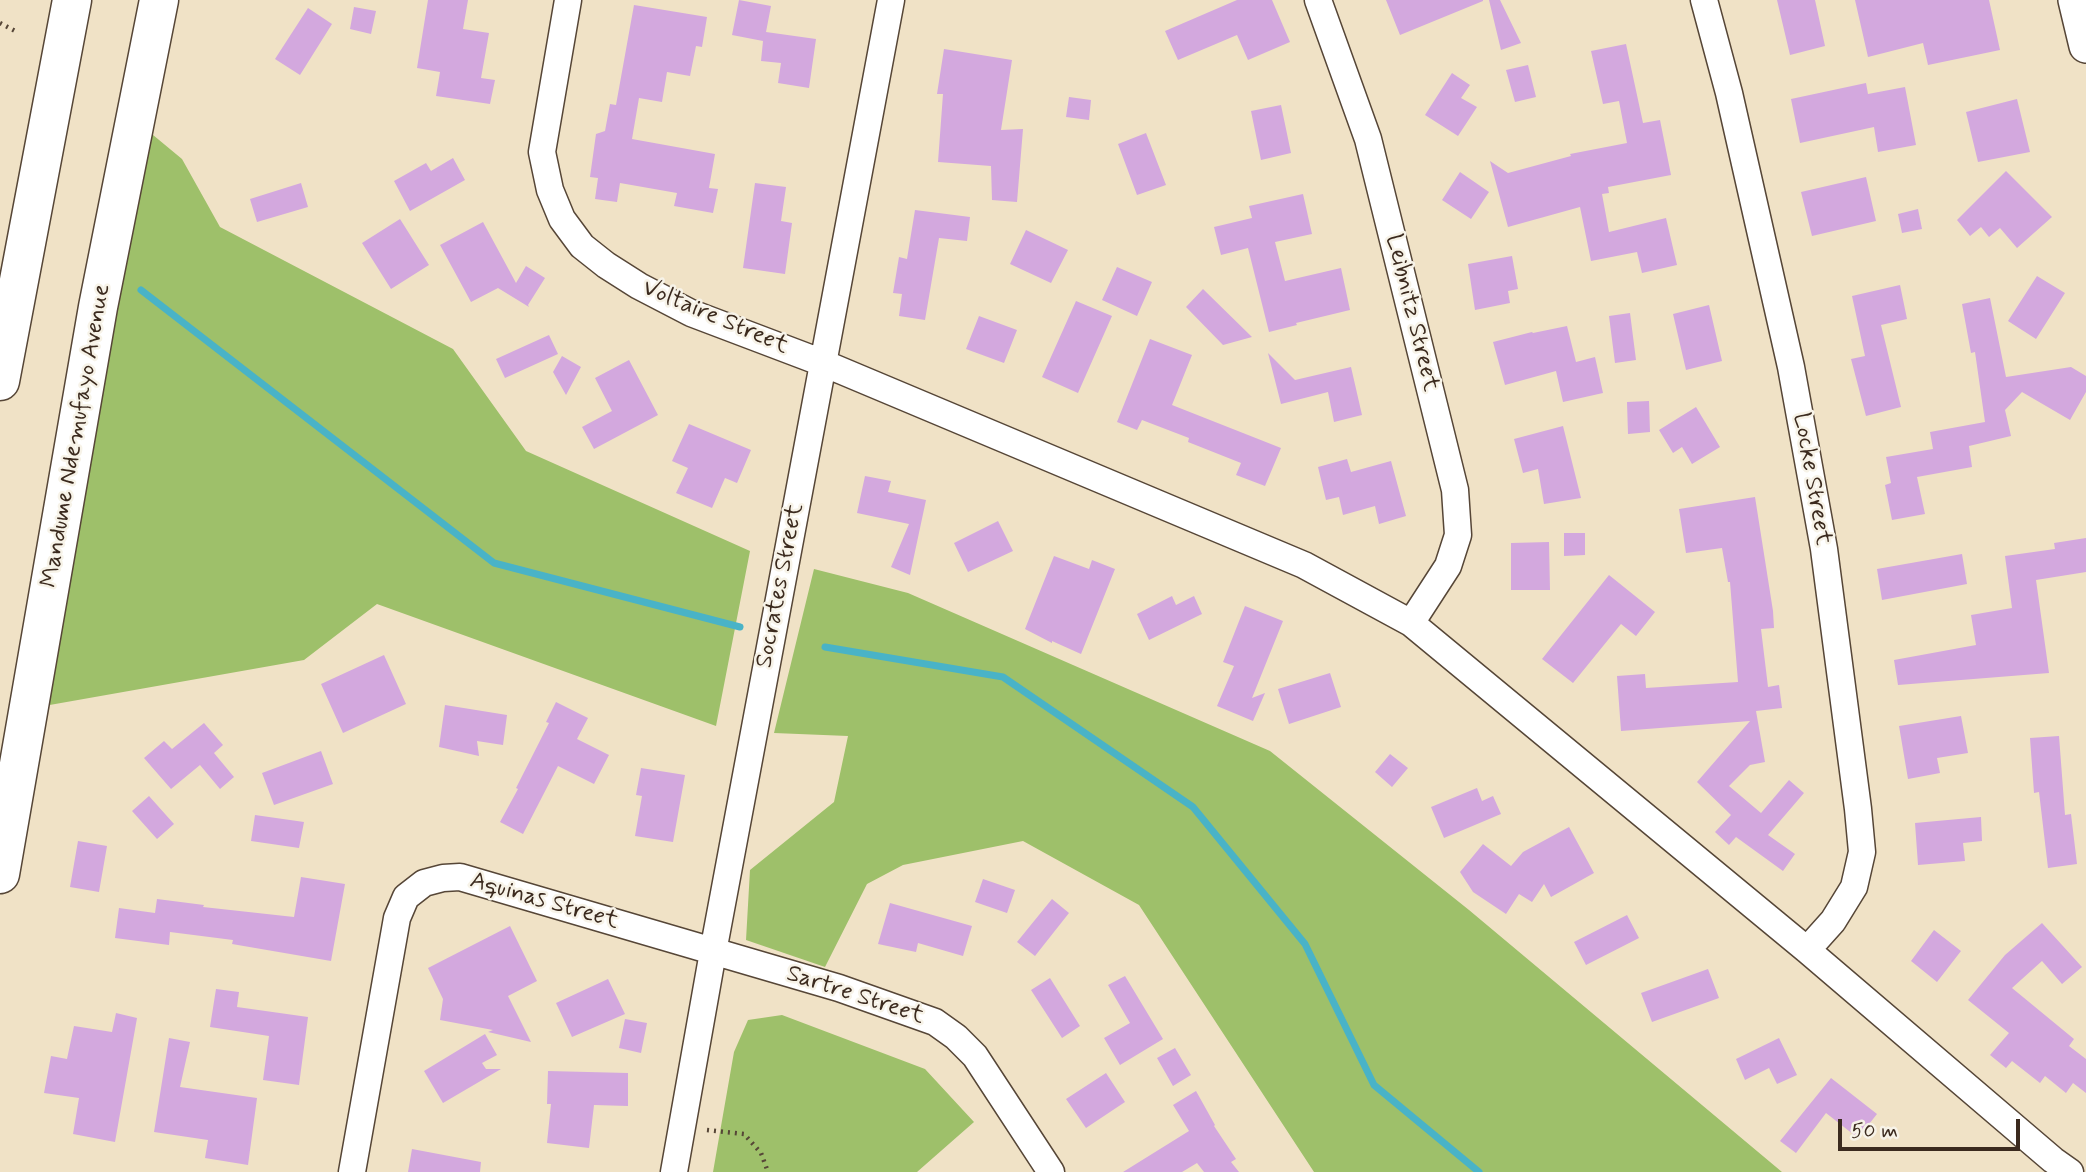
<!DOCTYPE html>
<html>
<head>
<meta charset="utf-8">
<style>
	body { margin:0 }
	#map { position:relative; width:2086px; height:1172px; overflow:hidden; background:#f0e2c6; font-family:Mynerve,sans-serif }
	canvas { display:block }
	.scale { position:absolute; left:1838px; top:1119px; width:182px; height:32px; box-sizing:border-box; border:4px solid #3b2a1e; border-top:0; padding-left:9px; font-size:21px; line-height:24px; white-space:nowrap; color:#3b2a1e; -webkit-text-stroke:5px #f7f3e8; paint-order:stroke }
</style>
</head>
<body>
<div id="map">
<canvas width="2086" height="1172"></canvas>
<div class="scale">50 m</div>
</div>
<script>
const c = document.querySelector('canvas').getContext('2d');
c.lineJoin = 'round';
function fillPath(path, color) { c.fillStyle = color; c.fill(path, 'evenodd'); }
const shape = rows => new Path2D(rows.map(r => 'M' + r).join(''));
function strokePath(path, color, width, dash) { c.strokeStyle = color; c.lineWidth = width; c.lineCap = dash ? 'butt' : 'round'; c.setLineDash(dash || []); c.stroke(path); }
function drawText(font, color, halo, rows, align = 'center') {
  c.font = font + ' Mynerve,sans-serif'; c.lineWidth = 5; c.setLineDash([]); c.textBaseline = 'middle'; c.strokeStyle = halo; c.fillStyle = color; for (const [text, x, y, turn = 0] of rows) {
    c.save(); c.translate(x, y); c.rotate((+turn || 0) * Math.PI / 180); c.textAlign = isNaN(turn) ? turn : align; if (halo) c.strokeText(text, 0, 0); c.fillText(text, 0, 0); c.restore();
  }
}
const green = shape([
	[147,130,182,159,220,227,453,349,526,451,750,551,716,726,377,604,304,660,44,706],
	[814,569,908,593,1270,751,1469,910,1782,1172,1314,1172,1139,905,1023,841,903,865,867,884,825,967,746,940,750,870,834,802,848,736,774,733],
	[782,1015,925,1069,974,1122,917,1172,713,1172,734,1052,748,1020]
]);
const stream = shape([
	[141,290,494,563,740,627],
	[825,647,1003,677,1193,807,1305,944,1374,1085,1479,1172]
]);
const building = shape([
	[428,0,468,0,463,29,489,33,481,78,495,80,490,104,436,96,440,72,417,68],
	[739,0,771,6,766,32,816,39,809,88,778,83,781,63,761,61,763,41,732,35],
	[1237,0,1272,0,1290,42,1248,60,1237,35,1178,60,1165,31],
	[1386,0,1483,0,1483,1,1400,35],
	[1489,0,1500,0,1521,43,1501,50],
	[1777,0,1815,0,1825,46,1790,55],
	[1855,0,1989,0,2000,50,1928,65,1923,43,1868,57],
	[634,5,707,17,702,47,696,46,690,76,667,72,662,102,639,98,632,139,715,154,709,188,718,189,713,213,674,206,677,193,620,183,617,202,595,199,598,178,590,177,596,134,605,131,610,104,616,105],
	[354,7,376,11,371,34,350,29],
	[308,8,332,24,300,75,275,59],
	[1626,44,1643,123,1660,120,1671,175,1608,187,1609,193,1602,194,1609,232,1666,218,1677,265,1642,273,1637,252,1591,261,1580,207,1508,227,1490,161,1508,173,1571,156,1570,154,1627,143,1619,101,1603,104,1591,51],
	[944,49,1012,60,1001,130,1023,129,1017,202,992,200,991,166,938,162,943,94,937,94],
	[1528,65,1536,97,1515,102,1506,70],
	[1452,73,1470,85,1461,98,1477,107,1458,136,1425,115],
	[1866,83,1868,94,1905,87,1916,145,1878,152,1874,127,1800,143,1791,99],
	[1069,97,1091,100,1089,120,1066,117],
	[2017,99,2030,152,1978,162,1966,112],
	[1281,105,1291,153,1261,160,1251,111],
	[1146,133,1166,185,1137,195,1118,144],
	[453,158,465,180,410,211,394,181,426,163,431,171],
	[2006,171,2052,217,2017,248,2000,228,1989,237,1981,227,1970,236,1957,220],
	[1460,172,1489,192,1471,219,1442,200],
	[1866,177,1876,221,1812,236,1801,192],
	[301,183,308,207,257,222,250,199],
	[755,183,786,187,781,221,792,223,785,274,743,268],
	[1303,194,1312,234,1275,242,1285,281,1341,268,1350,310,1296,323,1297,325,1269,332,1248,248,1221,255,1214,227,1252,218,1249,206],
	[1918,209,1922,229,1902,233,1898,214],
	[915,210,970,217,967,241,939,238,925,320,899,316,902,294,893,293,899,257,907,259],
	[400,219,429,265,391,289,362,243],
	[483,222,516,283,526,266,545,278,528,305,529,307,498,288,471,302,440,245],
	[1026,230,1068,250,1051,283,1010,264],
	[1512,256,1518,289,1508,291,1510,303,1475,310,1468,264],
	[1117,267,1152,282,1137,316,1102,300],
	[2037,276,2065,293,2036,339,2008,321],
	[1900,285,1907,319,1881,325,1901,407,1866,416,1851,359,1865,356,1852,296],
	[1203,289,1252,337,1223,345,1186,307],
	[1990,298,2006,377,2071,367,2086,376,2086,392,2070,420,2022,392,2005,410,2011,436,1969,446,1972,467,1917,477,1925,514,1892,520,1885,485,1891,483,1886,457,1933,449,1930,432,1985,422,1975,352,1971,353,1962,304],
	[1076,301,1112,316,1078,393,1042,377],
	[1709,305,1722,361,1686,370,1673,314],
	[1630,313,1636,360,1615,363,1609,316],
	[979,316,1017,330,1004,363,966,349],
	[1567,326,1576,362,1595,357,1603,393,1563,402,1556,371,1505,385,1493,342,1532,332,1533,333],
	[549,335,558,354,505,378,496,359],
	[1150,339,1192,355,1172,405,1281,448,1265,486,1236,475,1241,463,1188,442,1189,438,1142,420,1137,430,1117,422],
	[1268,353,1295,380,1351,367,1362,415,1334,422,1328,392,1281,404],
	[562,356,581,367,566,395,553,372],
	[629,360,658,415,594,449,582,427,612,411,595,378],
	[1649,401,1650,432,1628,434,1627,402],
	[1696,407,1720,447,1692,464,1682,447,1673,453,1659,430],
	[689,424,751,450,737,483,725,478,712,508,676,493,688,468,672,461],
	[1563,426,1581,498,1544,504,1538,469,1523,473,1514,439],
	[1347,459,1351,472,1391,461,1406,516,1379,524,1375,506,1343,515,1339,497,1326,500,1318,467],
	[865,476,891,481,888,492,926,500,910,575,891,567,909,524,857,513],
	[1755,497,1773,611,1774,628,1761,629,1768,687,1779,685,1782,708,1756,711,1765,762,1750,765,1729,786,1761,813,1789,780,1804,793,1768,835,1795,854,1783,871,1736,837,1729,845,1715,832,1731,815,1697,782,1750,721,1621,731,1617,676,1645,674,1646,688,1738,682,1730,582,1728,582,1722,548,1686,553,1679,509],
	[998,521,1013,551,968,572,954,543],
	[1564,533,1585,533,1585,555,1564,556],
	[2086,538,2086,572,2036,580,2049,673,1898,685,1894,660,1976,645,1971,615,2012,608,2005,556,2055,549,2054,543],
	[1549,542,1550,590,1511,590,1511,543],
	[1962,554,1967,584,1882,600,1877,569],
	[1054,556,1089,569,1092,560,1115,569,1081,654,1052,641,1052,643,1025,629],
	[1609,575,1655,612,1636,636,1621,624,1573,683,1542,659],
	[1172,596,1176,605,1194,596,1202,614,1149,640,1137,614],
	[1245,606,1283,621,1252,698,1265,693,1253,721,1217,706,1234,666,1223,662],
	[384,655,406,704,343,733,321,684],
	[1330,673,1341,707,1289,724,1278,689],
	[556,702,588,718,577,739,609,755,594,784,558,766,523,834,500,822,518,789,516,788,549,723,546,722],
	[445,705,507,715,503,745,477,741,479,756,439,747],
	[1961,716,1968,753,1937,758,1940,773,1908,779,1899,726],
	[204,723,223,745,214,753,234,777,220,789,200,765,171,789,144,758,164,741,172,749],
	[2059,736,2065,815,2071,814,2077,864,2048,868,2039,792,2034,793,2030,738],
	[321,751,333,784,274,805,262,773],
	[1390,754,1408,768,1392,787,1375,772],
	[641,768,685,775,673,842,635,836,642,796,636,795],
	[1477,788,1482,801,1493,796,1501,814,1444,838,1431,807],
	[149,796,174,824,157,839,132,811],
	[255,815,304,822,299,848,251,841],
	[1981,817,1982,841,1963,843,1965,861,1918,865,1915,823],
	[1569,827,1594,873,1551,897,1544,884,1532,902,1519,894,1506,914,1473,892,1460,872,1483,844,1511,866,1523,852],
	[78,841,107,846,99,892,70,887],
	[301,877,345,884,331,961,232,944,233,940,170,932,169,945,115,938,119,908,155,913,157,899,204,905,203,907,294,917],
	[983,879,1015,890,1007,913,975,902],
	[1052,899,1069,913,1035,956,1017,942],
	[890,903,972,926,963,956,918,943,916,952,878,944],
	[1627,915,1639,938,1586,965,1574,942],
	[2042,923,2082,967,2062,984,2042,961,2012,988,2074,1039,2069,1046,2086,1059,2086,1093,2073,1083,2066,1093,2045,1076,2040,1083,2012,1061,2006,1068,1990,1055,2009,1033,1968,1000,2005,955],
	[510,926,537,981,508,996,531,1042,488,1032,493,1030,440,1020,443,999,428,968],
	[1934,930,1961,951,1937,982,1911,961],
	[1708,969,1719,998,1652,1022,1641,993],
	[1125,976,1163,1039,1120,1065,1104,1038,1130,1023,1108,985],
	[1050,978,1080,1026,1062,1038,1031,990],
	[608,979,625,1014,572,1037,556,1003],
	[216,989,239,992,237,1007,308,1017,299,1085,263,1080,269,1036,210,1027],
	[116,1013,137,1018,115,1142,73,1134,79,1098,44,1093,51,1056,67,1059,74,1026,112,1032],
	[625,1019,647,1023,641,1053,619,1048],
	[485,1034,497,1055,482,1063,486,1069,501,1069,443,1103,424,1071],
	[169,1038,190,1042,180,1087,257,1098,248,1165,205,1158,208,1140,154,1132],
	[1779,1038,1797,1075,1777,1084,1769,1068,1745,1080,1736,1059],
	[1175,1048,1191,1075,1173,1086,1157,1058],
	[548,1071,628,1073,628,1106,594,1105,589,1148,547,1143,551,1104,547,1104],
	[1106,1073,1125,1102,1086,1128,1066,1099],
	[1831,1078,1877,1114,1858,1138,1826,1113,1796,1153,1780,1141],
	[1196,1091,1215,1125,1214,1126,1236,1159,1231,1162,1239,1172,1204,1172,1197,1163,1182,1172,1123,1172,1189,1131,1173,1105],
	[412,1149,481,1162,480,1172,408,1172]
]);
const path = shape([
	[0,23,17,32],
	[707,1130,744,1134,761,1153,768,1172]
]);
const minor = shape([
	[568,0,542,152,550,190,562,219,582,246,606,265,639,286,691,313,823,363,1304,565,1411,623,1807,950,2053,1160,2070,1172],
	[1318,0,1368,139,1455,490,1458,535,1448,566,1411,623],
	[1704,0,1729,93,1791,367,1824,549,1858,809,1862,852,1854,887,1833,921,1807,950],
	[352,1172,397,918,406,897,424,883,443,878,460,877,839,988,935,1022,956,1037,975,1056,1051,1172],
	[674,1172,713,952,891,0]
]);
const tertiary = shape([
	[2075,0,2086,46]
]);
const primary = shape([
	[0,381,72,0],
	[0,874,98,307,159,0]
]);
const streetNames = [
	["Leibnitz Street",1411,313,76],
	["Voltaire Street",715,318,23],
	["Mandume Ndemufayo Avenue",77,436,-80],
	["Locke Street",1811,479,80],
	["Socrates Street",781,586,-79],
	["Aquinas Street",544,902,16],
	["Sartre Street",855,996,18]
];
fillPath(green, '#9ec06a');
strokePath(stream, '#49b3c7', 7);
fillPath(building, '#d3a8de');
strokePath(minor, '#564637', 29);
strokePath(tertiary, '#564637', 36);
strokePath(primary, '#564637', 41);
strokePath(path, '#564637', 4.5, [2, 5]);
strokePath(minor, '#fff', 26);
strokePath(tertiary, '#fff', 33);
strokePath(primary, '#fff', 38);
drawText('24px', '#3b2a1e', '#f7f3e8', streetNames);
</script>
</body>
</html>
